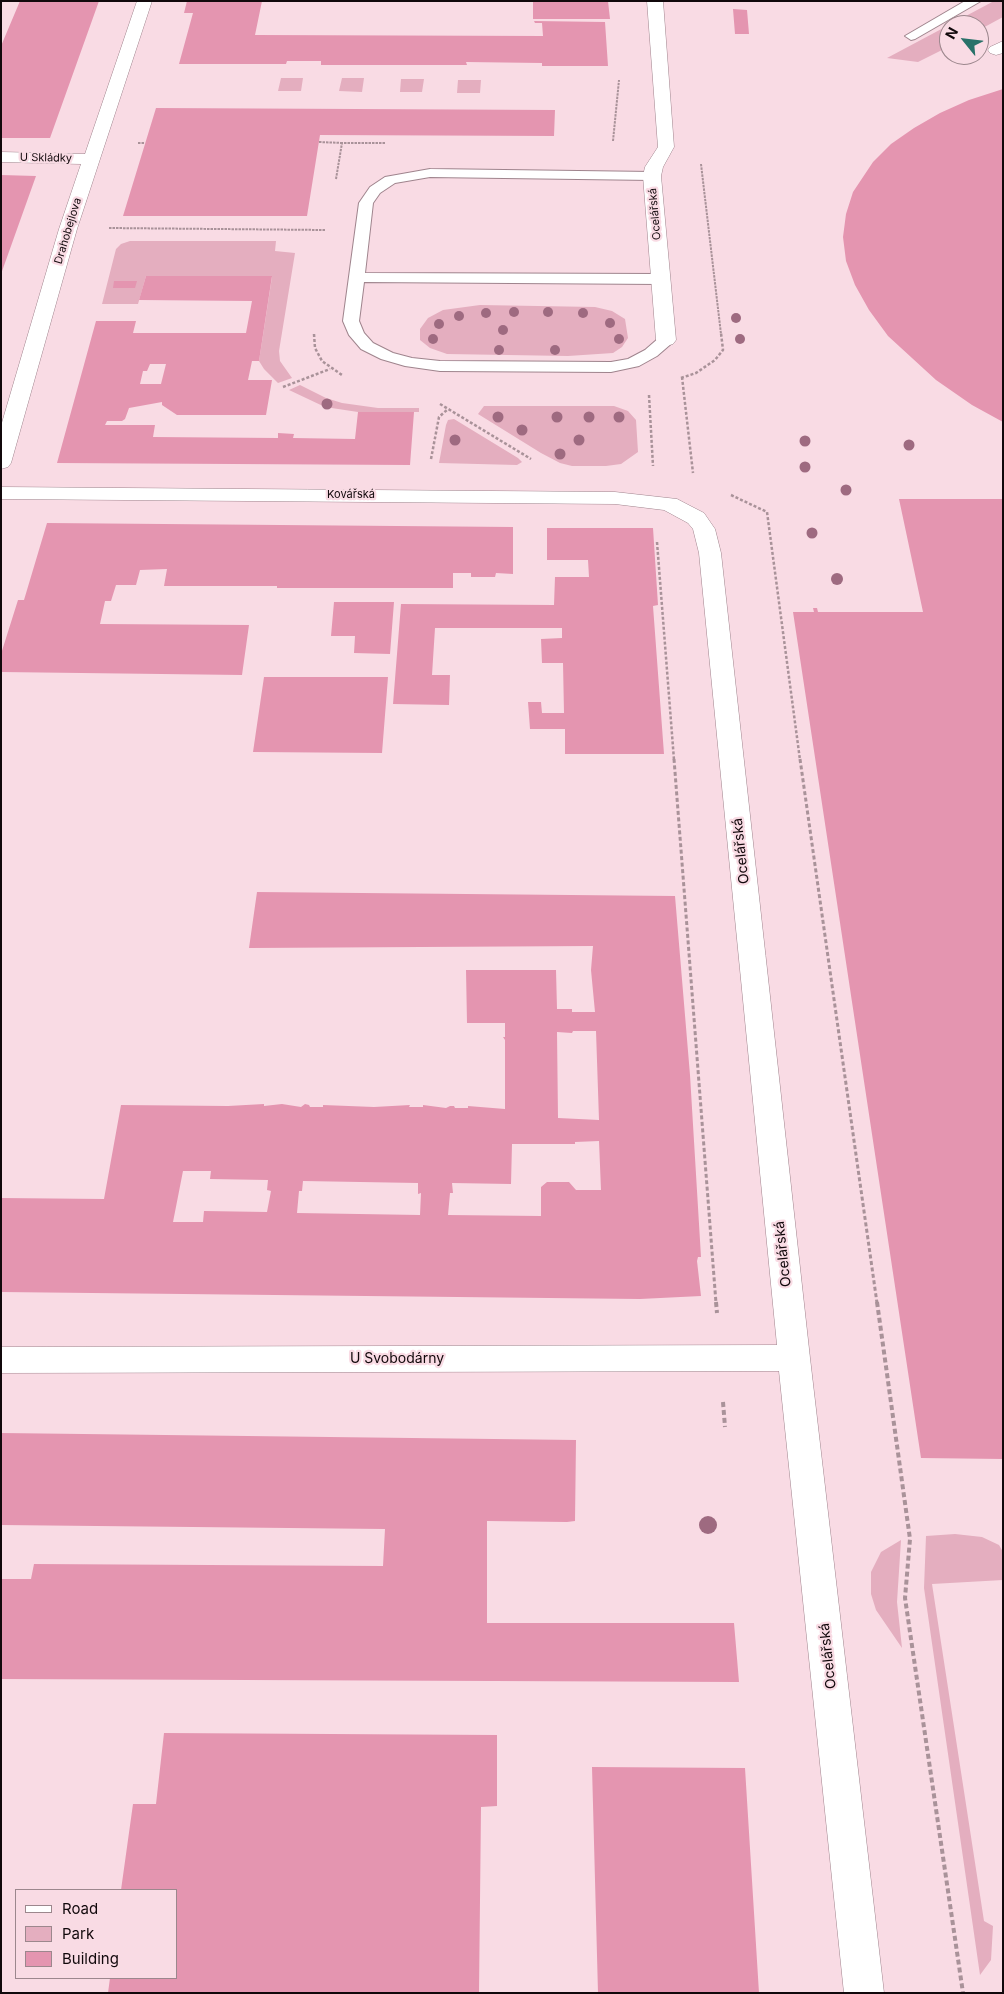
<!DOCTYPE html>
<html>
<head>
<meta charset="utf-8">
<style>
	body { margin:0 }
	#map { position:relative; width:1004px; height:1994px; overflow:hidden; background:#f9dbe4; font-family:Inter,sans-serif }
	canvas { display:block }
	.frame { position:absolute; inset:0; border:2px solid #11080b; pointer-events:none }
	.legend { position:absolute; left:15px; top:1889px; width:162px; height:90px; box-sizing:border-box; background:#f9dbe4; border:1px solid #9c878d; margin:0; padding:6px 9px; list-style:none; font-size:15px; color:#11080b }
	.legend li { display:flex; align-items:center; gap:10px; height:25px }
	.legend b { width:25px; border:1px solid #9c878d }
	.north { position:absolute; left:939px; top:15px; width:50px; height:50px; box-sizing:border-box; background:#f9dbe4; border:1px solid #9c878d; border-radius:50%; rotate:299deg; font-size:14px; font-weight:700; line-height:20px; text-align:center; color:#11080b }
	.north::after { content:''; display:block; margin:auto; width:18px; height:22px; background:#297169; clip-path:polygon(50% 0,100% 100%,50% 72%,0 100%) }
</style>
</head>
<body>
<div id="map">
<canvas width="1004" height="1994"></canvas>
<div class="frame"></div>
<ul class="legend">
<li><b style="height:6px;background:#fff"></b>Road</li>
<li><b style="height:14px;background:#e4aebf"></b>Park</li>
<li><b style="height:14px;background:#e495b0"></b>Building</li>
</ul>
<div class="north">N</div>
</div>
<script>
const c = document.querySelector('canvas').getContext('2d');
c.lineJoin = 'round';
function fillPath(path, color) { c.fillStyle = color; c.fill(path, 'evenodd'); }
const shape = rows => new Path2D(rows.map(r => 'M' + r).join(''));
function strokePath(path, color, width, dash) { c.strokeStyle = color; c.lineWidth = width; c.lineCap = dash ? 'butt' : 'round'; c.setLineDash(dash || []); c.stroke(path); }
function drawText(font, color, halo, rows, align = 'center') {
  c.font = font + ' Inter,sans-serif'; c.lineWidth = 4.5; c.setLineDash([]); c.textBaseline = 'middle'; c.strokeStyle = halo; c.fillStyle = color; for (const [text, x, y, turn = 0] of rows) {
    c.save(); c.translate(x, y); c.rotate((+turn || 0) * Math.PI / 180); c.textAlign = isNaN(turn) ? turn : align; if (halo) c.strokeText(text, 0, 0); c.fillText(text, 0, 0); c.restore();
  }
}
const green = shape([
	[994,1,1003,1,1003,17,979,30,979,25,949,25,949,47,944,49,918,62,887,58],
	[281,78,303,78,301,91,278,91],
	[342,78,364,78,362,92,339,91],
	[401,79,424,79,422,92,400,92],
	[458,80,481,80,480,93,457,93],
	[130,241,276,241,275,251,295,253,279,351,280,361,292,378,278,383,264,369,259,361,272,277,146,276,138,304,102,304,116,249,121,244],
	[480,305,595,307,612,311,625,319,628,338,622,347,613,353,568,356,447,354,430,348,420,340,420,329,428,318,443,310],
	[300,385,326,398,342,403,378,408,419,408,419,412,358,412,325,407,289,390],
	[484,406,614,406,628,411,636,420,638,452,621,464,606,466,572,466,560,463,541,453,478,414],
	[454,419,518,458,522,462,517,465,439,463,446,425,448,420],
	[955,1534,982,1537,999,1545,1003,1552,1003,1580,932,1584,984,1921,993,1926,991,1960,980,1975,924,1588,926,1536],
	[901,1540,897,1602,902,1648,876,1610,871,1594,871,1572,881,1552]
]);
const building = shape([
	[20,1,99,1,50,138,1,138,1,46],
	[187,1,262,1,255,35,543,36,542,23,535,23,534,21,605,22,608,66,542,66,542,63,466,62,467,65,321,65,321,61,287,61,286,64,179,64,193,13,184,13],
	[533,1,608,1,610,19,533,19],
	[733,9,747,10,749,34,735,34],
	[1003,89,1003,422,972,405,936,380,888,336,869,310,855,285,846,261,843,237,846,214,853,192,873,162,891,144,914,128,940,113,969,100],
	[156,108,555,110,554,136,320,135,307,216,123,216],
	[1,175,36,176,1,274],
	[146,276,272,276,259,361,252,361,248,380,272,380,266,415,177,415,162,405,162,402,129,408,125,419,122,421,107,421,105,425,155,425,153,437,278,438,278,433,294,434,293,438,355,439,358,412,414,412,410,465,57,463,96,321,136,321,133,333,246,333,252,301,139,300],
	[150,364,166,364,161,384,140,384,143,371,147,371],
	[114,281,137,281,135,288,113,288],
	[899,499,1003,499,1003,1459,921,1458,793,612,814,612,813,608,817,608,818,612,923,612],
	[47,523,513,527,513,574,496,573,495,577,471,577,471,573,453,573,453,588,277,588,277,586,164,586,167,569,140,570,136,585,116,585,111,601,105,601,100,624,249,625,242,675,1,672,1,654,18,600,24,600],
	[547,528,653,528,658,605,653,606,664,754,565,754,565,729,530,729,528,702,541,702,542,713,564,713,563,663,542,663,541,639,562,638,562,628,435,628,432,675,450,675,449,705,393,704,401,604,554,605,555,577,589,577,588,560,547,560],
	[334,602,394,602,390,654,354,653,355,636,331,636],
	[264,677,388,677,382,753,253,752],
	[257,892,675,896,690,1075,701,1257,698,1257,697,1261,701,1296,640,1299,1,1292,1,1198,104,1199,121,1105,228,1106,264,1104,264,1106,282,1104,301,1107,305,1104,309,1105,310,1107,323,1107,323,1105,374,1107,410,1105,409,1107,423,1107,423,1105,446,1108,450,1106,454,1106,455,1108,468,1108,468,1106,505,1109,505,1040,503,1037,505,1037,505,1023,467,1023,466,970,556,970,557,1009,572,1009,572,1012,595,1012,591,970,593,946,249,948],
	[573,1031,596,1031,599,1120,558,1118,557,1032,572,1033],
	[599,1141,601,1190,576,1190,569,1182,547,1182,541,1187,541,1216,448,1215,450,1193,453,1193,452,1183,511,1184,512,1144,575,1144,575,1142],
	[183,1171,211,1171,210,1179,268,1180,267,1190,271,1191,267,1212,204,1211,203,1222,173,1222],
	[303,1181,418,1183,418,1194,421,1193,420,1215,297,1213,299,1191,302,1191],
	[1,1433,576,1440,575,1521,567,1522,487,1521,487,1623,734,1623,739,1682,1,1679,1,1579,31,1579,34,1564,383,1566,385,1529,1,1525],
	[164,1733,497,1735,497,1806,481,1807,479,1993,108,1993,110,1978,176,1978,176,1890,121,1890,133,1804,156,1804],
	[592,1767,745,1768,759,1993,598,1993]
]);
const pathFar3 = shape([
	[613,141,619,80],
	[319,142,342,143],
	[138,143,145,143],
	[701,164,721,334],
	[336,179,342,143,386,143],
	[109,228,325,230]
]);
const pathFar2 = shape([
	[314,334,315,348,322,361,342,375],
	[682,377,693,473],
	[681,378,696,373,715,360,723,350,721,333],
	[283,387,330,369],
	[649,395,653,466],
	[440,404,531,459],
	[431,459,439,417,448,409],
	[731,495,767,512,800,760],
	[657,542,674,760]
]);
const pathFar1 = shape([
	[674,759,716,1303],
	[800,759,877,1303]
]);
const path = shape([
	[716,1302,717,1313],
	[877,1302,910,1539,905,1598,963,1993],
	[723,1402,725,1427]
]);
const lane = shape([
	[965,1,981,1,915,39,911,40,905,36,965,1],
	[430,169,652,172,657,173,659,176,657,179,652,180,430,177,395,183,380,193,373,203,365,273,660,274,665,276,668,279,665,282,660,284,364,282,359,321,364,333,373,343,393,353,412,358,440,361,611,362,628,359,645,350,660,337,672,337,674,340,672,343,657,356,639,366,611,372,440,371,405,366,381,359,361,349,349,335,343,321,359,203,370,187,385,177,430,169]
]);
const street = shape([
	[137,1,152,1,77,229,11,463,8,467,1,469,1,426,59,229,81,164,1,162,1,152,85,154,137,1],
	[647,1,663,1,674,147,663,167,661,176,676,340,673,344,666,346,659,344,656,340,643,176,645,167,658,147,647,1],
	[1003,41,1003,53,996,55,990,53,988,50,990,47,1003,41],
	[1,487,615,492,677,499,704,513,715,529,721,553,810,1358,884,1993,844,1993,779,1371,1,1373,1,1347,777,1345,699,553,693,529,688,523,664,510,615,504,1,499,1,487]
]);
const trees = [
	[514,312,5],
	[548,312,5],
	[486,313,5],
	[583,313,5],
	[459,316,5],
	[736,318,5],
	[610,323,5],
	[439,324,5],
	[503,330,5],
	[433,339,5],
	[619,339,5],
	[740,339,5],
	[499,350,5],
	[555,350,5],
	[327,404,5.5],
	[498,417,5.5],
	[557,417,5.5],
	[589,417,5.5],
	[619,417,5.5],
	[522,430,5.5],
	[455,440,5.5],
	[579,440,5.5],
	[805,441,5.5],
	[909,445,5.5],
	[560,454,5.5],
	[805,467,5.5],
	[846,490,5.5],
	[812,533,5.5],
	[837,579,6],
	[708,1525,9]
];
const farStreetnames = [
	["U Skládky",46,158,1],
	["Ocelářská",655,214,-95],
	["Drahobejlova",68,231,-73],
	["Kovářská",351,495]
];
const streetNames = [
	["Ocelářská",741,851,-96],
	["Ocelářská",783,1254,-96],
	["U Svobodárny",397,1359],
	["Ocelářská",828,1656,-96]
];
fillPath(green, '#e4aebf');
fillPath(building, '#e495b0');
strokePath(lane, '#9f848d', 2);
strokePath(street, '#9f848d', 1);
strokePath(pathFar3, '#a99299', 2, [2.5, 1]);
strokePath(pathFar2, '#a99299', 2.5, [3, 2]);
strokePath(pathFar1, '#a99299', 3, [4, 2.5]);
strokePath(path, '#a99299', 4, [5, 3]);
fillPath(lane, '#fff');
fillPath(street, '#fff');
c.fillStyle = '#9e6a80';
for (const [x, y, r] of trees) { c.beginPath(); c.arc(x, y, r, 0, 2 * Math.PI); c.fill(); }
drawText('11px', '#11080b', '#f9dbe4', farStreetnames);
drawText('14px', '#11080b', '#f9dbe4', streetNames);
</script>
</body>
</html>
